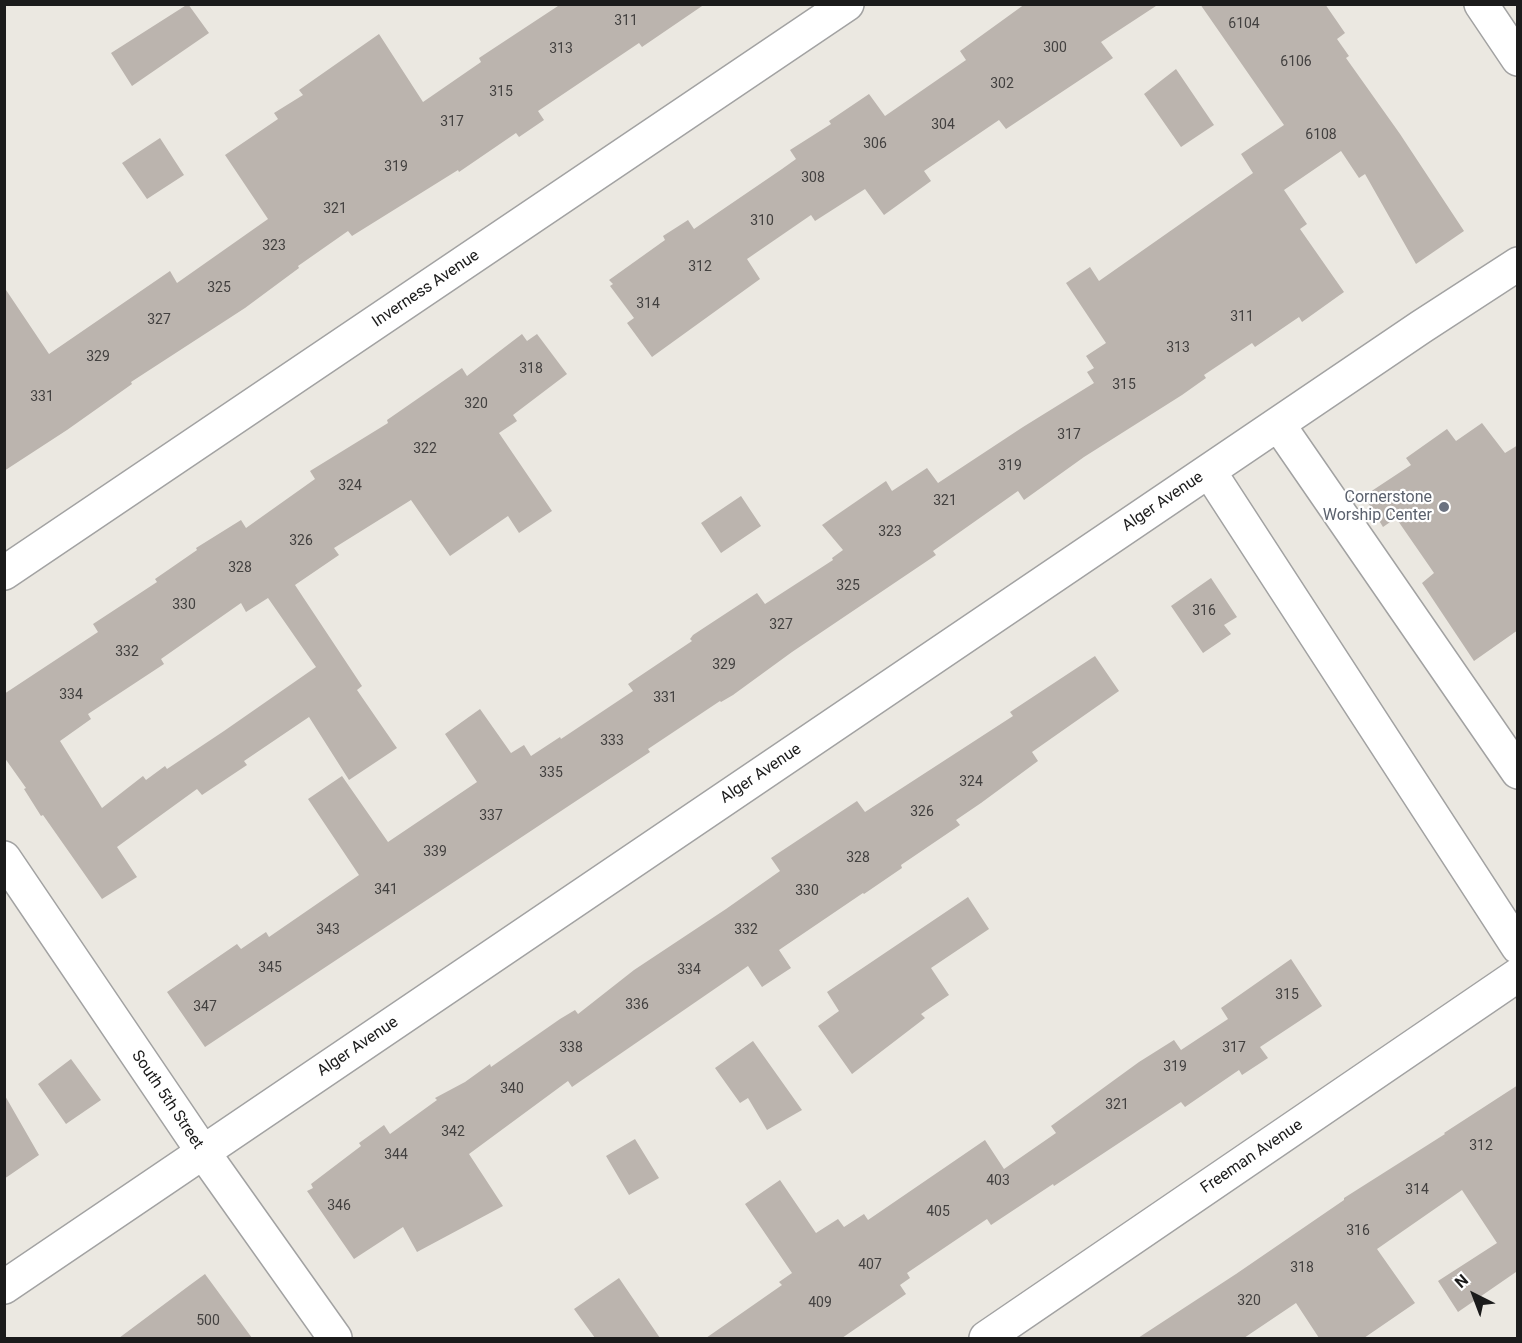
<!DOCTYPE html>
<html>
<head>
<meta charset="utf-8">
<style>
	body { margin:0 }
	#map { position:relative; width:1522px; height:1343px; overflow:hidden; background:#ebe8e1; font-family:Roboto,sans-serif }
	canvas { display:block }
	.frame { position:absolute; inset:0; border:6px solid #1b1b1b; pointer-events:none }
	.north { position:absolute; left:1444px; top:1265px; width:60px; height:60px; -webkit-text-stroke:4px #fff; paint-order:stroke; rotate:318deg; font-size:16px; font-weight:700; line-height:24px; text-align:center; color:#1b1b1b }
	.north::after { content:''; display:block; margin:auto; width:21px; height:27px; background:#1b1b1b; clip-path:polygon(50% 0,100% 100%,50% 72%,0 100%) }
</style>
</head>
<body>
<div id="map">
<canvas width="1522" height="1343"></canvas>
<div class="frame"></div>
<div class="north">N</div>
</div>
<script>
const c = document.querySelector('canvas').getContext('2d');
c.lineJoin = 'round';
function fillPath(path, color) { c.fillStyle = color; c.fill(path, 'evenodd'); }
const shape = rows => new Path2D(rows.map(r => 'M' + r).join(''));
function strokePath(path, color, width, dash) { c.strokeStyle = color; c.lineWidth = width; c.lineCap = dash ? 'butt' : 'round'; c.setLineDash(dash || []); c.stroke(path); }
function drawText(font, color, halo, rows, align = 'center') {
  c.font = font + ' Roboto,sans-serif'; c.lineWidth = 4.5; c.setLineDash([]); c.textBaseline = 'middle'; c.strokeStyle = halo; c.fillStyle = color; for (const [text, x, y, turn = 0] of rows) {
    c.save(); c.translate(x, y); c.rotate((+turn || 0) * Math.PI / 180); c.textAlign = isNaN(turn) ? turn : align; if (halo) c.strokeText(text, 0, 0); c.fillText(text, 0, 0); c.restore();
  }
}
const building = shape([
	[188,4,209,33,132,86,111,53],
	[561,4,705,4,642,47,639,43,538,111,544,120,519,137,516,133,459,172,458,170,352,236,348,231,298,266,299,268,245,308,131,382,132,384,67,430,4,471,4,287,49,354,170,271,177,283,268,219,225,155,278,119,274,113,303,95,299,90,379,34,423,102,481,62,479,58],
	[1025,4,1159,4,1101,42,1113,58,1006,129,999,120,924,171,931,181,884,215,865,189,815,221,811,215,747,259,760,279,652,357,627,323,634,318,610,286,613,284,609,280,665,240,663,236,688,220,694,229,782,169,796,159,790,150,831,124,829,121,869,94,885,116,966,60,960,51],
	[1200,4,1325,4,1345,33,1337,39,1349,56,1346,58,1400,134,1464,231,1416,264,1365,174,1359,178,1341,151,1284,190,1307,224,1300,229,1344,292,1302,322,1299,317,1255,347,1252,343,1204,375,1206,378,1182,395,1084,457,1024,500,1018,491,933,551,936,555,792,652,733,695,721,702,720,701,648,749,650,752,205,1047,167,992,237,944,241,949,266,932,269,937,359,875,308,799,342,776,388,842,477,782,445,734,480,709,511,753,524,745,531,756,560,737,561,739,633,691,628,684,692,641,690,639,693,635,757,593,765,604,833,560,832,558,843,550,822,525,886,481,892,491,927,468,938,483,1023,427,1094,383,1087,372,1094,368,1086,356,1106,343,1066,283,1090,267,1099,281,1253,173,1241,154,1284,125],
	[1176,69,1214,125,1181,147,1144,94],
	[160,138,184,175,147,199,122,163],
	[522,334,527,341,537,334,567,374,513,415,517,421,499,433,552,511,519,533,508,516,450,556,411,500,334,548,339,555,295,585,362,686,357,690,397,748,349,780,309,717,244,761,247,765,202,795,197,789,117,847,137,877,102,899,43,815,41,816,24,789,26,788,4,757,4,694,98,632,93,624,157,582,155,579,197,550,196,548,241,520,246,528,315,479,310,471,388,423,387,420,462,368,467,376],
	[268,598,316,667,224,731,167,769,165,766,146,780,143,776,102,808,60,741,91,719,88,714,164,664,161,659,241,603,246,612],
	[1482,423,1505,453,1518,445,1518,630,1474,661,1422,583,1434,573,1396,518,1383,527,1364,496,1411,465,1406,458,1447,429,1456,441],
	[741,496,761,526,721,553,701,523],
	[1211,578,1237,617,1224,625,1231,634,1203,653,1171,606],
	[1095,656,1119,691,1032,752,1038,761,981,803,956,820,960,825,901,865,902,868,864,894,863,893,779,950,791,968,762,987,748,966,572,1087,568,1081,469,1154,503,1206,417,1252,403,1227,354,1259,307,1191,313,1188,311,1184,361,1146,359,1143,384,1125,390,1134,437,1100,435,1098,465,1082,490,1064,491,1067,560,1019,575,1010,578,1014,634,970,726,909,780,871,771,858,857,801,865,812,1013,716,1010,712],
	[968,897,989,929,931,968,949,995,921,1014,925,1018,852,1074,818,1026,839,1011,827,992],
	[1291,959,1322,1006,1260,1047,1268,1058,1242,1075,1239,1070,1185,1107,1181,1102,1054,1186,1053,1184,991,1225,987,1219,907,1273,910,1278,900,1285,906,1294,842,1338,706,1338,782,1285,779,1282,792,1273,745,1204,780,1180,816,1233,838,1219,844,1227,864,1214,868,1220,985,1140,1004,1169,1056,1133,1051,1126,1139,1062,1174,1040,1181,1050,1228,1019,1221,1008],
	[753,1041,802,1110,767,1130,748,1098,740,1103,715,1068],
	[71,1059,101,1100,66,1124,38,1084],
	[1518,1085,1518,1274,1516,1272,1458,1312,1438,1281,1497,1243,1462,1190,1377,1249,1415,1303,1364,1338,1319,1338,1296,1303,1244,1338,1138,1338,1236,1274,1344,1200,1344,1198,1445,1134,1444,1133],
	[4,1094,39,1155,4,1179],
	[635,1139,659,1178,629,1195,606,1156],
	[205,1274,252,1338,119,1338,190,1285],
	[619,1278,660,1338,595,1338,574,1309]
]);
const minor = shape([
	[1481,4,1518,59],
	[1278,424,1518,772],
	[1209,471,1518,947],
	[4,573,847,4],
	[4,858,203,1152,335,1338],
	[4,1287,1421,327,1518,264],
	[986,1338,1518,975]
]);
const markers = [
	[1444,507,6,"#6b7280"]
];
const numberNames = [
	["311",626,21],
	["6104",1244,24],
	["300",1055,48],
	["313",561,49],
	["6106",1296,62],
	["302",1002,84],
	["315",501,92],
	["317",452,122],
	["304",943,125],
	["6108",1321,135],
	["306",875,144],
	["319",396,167],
	["308",813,178],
	["321",335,209],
	["310",762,221],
	["323",274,246],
	["312",700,267],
	["325",219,288],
	["314",648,304],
	["311",1242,317],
	["327",159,320],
	["313",1178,348],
	["329",98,357],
	["318",531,369],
	["315",1124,385],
	["331",42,397],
	["320",476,404],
	["317",1069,435],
	["322",425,449],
	["319",1010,466],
	["324",350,486],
	["321",945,501],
	["323",890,532],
	["326",301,541],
	["328",240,568],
	["325",848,586],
	["330",184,605],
	["316",1204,611],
	["327",781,625],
	["332",127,652],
	["329",724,665],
	["334",71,695],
	["331",665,698],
	["333",612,741],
	["335",551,773],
	["324",971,782],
	["326",922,812],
	["337",491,816],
	["339",435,852],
	["328",858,858],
	["341",386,890],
	["330",807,891],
	["343",328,930],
	["332",746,930],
	["345",270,968],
	["334",689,970],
	["315",1287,995],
	["336",637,1005],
	["347",205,1007],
	["338",571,1048],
	["317",1234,1048],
	["319",1175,1067],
	["340",512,1089],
	["321",1117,1105],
	["342",453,1132],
	["312",1481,1146],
	["344",396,1155],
	["403",998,1181],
	["314",1417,1190],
	["346",339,1206],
	["405",938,1212],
	["316",1358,1231],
	["407",870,1265],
	["318",1302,1268],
	["320",1249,1301],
	["409",820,1303],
	["500",208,1321]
];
const streetNames = [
	["Inverness Avenue",426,289,-34],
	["Alger Avenue",1163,502,-34],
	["Alger Avenue",761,774,-34],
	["Alger Avenue",358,1047,-34],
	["South 5th Street",167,1100,56],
	["Freeman Avenue",1252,1157,-34]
];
const worshipNames = [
	["Cornerstone",1432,498],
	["Worship Center",1432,516]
];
fillPath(building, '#bbb4ae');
strokePath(minor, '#a2a2a2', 36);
strokePath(minor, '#fff', 33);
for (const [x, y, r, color] of markers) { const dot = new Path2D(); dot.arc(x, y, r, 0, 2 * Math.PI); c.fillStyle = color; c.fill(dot); strokePath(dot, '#fff', 2); }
drawText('14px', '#434140', null, numberNames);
drawText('16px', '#1b1b1b', '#fff', streetNames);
drawText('16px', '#5b616d', '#fff', worshipNames, 'right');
</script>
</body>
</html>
